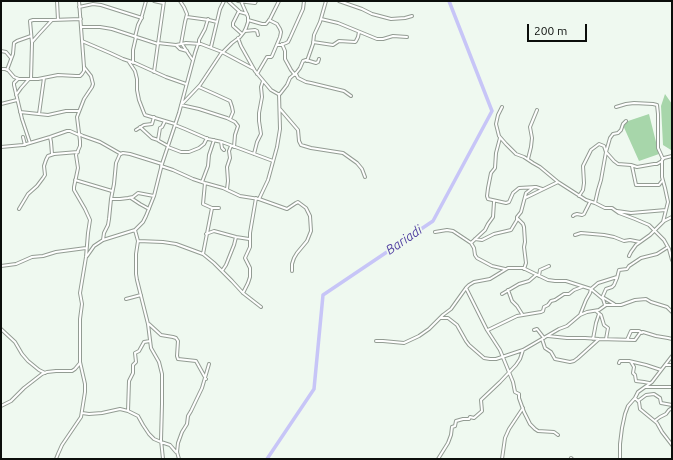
<!DOCTYPE html>
<html>
<head>
<meta charset="utf-8">
<style>
	body { margin:0 }
	#map { position:relative; width:673px; height:460px; overflow:hidden; background:#eff9f0; font-family:Ubuntu,sans-serif }
	canvas { display:block }
	.frame { position:absolute; inset:0; border:2px solid #0b0e0b; pointer-events:none }
	.scale { position:absolute; left:527px; top:24px; width:60px; height:18px; box-sizing:border-box; border:2px solid #0b0e0b; border-top:0; padding-left:5px; font-size:12px; line-height:14px; white-space:nowrap; color:#0b0e0b; -webkit-text-stroke:3px #eff9f0; paint-order:stroke }
</style>
</head>
<body>
<div id="map">
<canvas width="673" height="460"></canvas>
<div class="frame"></div>
<div class="scale">200 m</div>
</div>
<script>
const c = document.querySelector('canvas').getContext('2d');
c.lineJoin = 'round';
function fillPath(path, color) { c.fillStyle = color; c.fill(path, 'evenodd'); }
const shape = rows => new Path2D(rows.map(r => 'M' + r).join(''));
function strokePath(path, color, width, dash) { c.strokeStyle = color; c.lineWidth = width; c.lineCap = dash ? 'butt' : 'round'; c.setLineDash(dash || []); c.stroke(path); }
function drawText(font, color, halo, rows, align = 'center') {
  c.font = font + ' Ubuntu,sans-serif'; c.lineWidth = 3.5; c.setLineDash([]); c.textBaseline = 'middle'; c.strokeStyle = halo; c.fillStyle = color; for (const [text, x, y, turn = 0] of rows) {
    c.save(); c.translate(x, y); c.rotate((+turn || 0) * Math.PI / 180); c.textAlign = isNaN(turn) ? turn : align; if (halo) c.strokeText(text, 0, 0); c.fillText(text, 0, 0); c.restore();
  }
}
const green = shape([
	[665,94,672,104,672,149,671,150,663,145,661,106],
	[649,114,659,154,639,161,622,123]
]);
const river = shape([
	[267,459,314,389,323,295,433,221,492,111,449,1]
]);
const street = shape([
	[57,1,58,20],
	[154,1,163,3],
	[180,1,184,7,187,14,185,22,181,44],
	[228,1,240,12,247,14],
	[238,1,255,3,256,1],
	[339,1,362,9,372,14,391,19,405,18,412,16],
	[79,7,93,4,101,5,142,18],
	[239,11,233,23,233,26,242,34],
	[187,17,209,20,217,22],
	[321,19,338,23,377,39,383,39,393,36,407,37],
	[248,20,262,24,266,24,270,19,279,1],
	[81,27,100,27,112,29,158,44],
	[245,31,255,30,257,31,258,35],
	[135,37,138,25,141,19,146,1],
	[238,38,241,46,255,71,271,90,278,94,280,94,287,85,290,78,297,72,300,68,303,61,306,60,316,63,318,62,319,59],
	[82,41,110,53,123,59,135,63,166,77,186,84],
	[32,42,39,34,52,20],
	[313,42,333,45,339,41,355,42,356,41,358,37,359,32],
	[158,43,176,45,186,43,201,44,222,52,254,69],
	[182,44,192,59],
	[199,44,199,40,205,29,208,19],
	[282,44,285,51,285,59,291,70,295,75],
	[176,45,180,49,187,51],
	[278,45,281,45,286,43,288,42,290,38,303,9,304,1],
	[211,47,220,9,224,1],
	[1,51,6,52,11,58],
	[223,52,232,43,240,37,244,32,246,28,248,22,248,17,241,1],
	[307,61,313,44,314,35,320,22,326,1],
	[129,62,135,71,137,79,137,90,139,100,144,113,145,115,175,124],
	[133,63,133,50,136,37],
	[1,69,5,69,8,70,14,77,19,79,38,79,58,75,76,76,80,76,82,74,84,71,84,67,79,1],
	[7,70,13,54,14,43,17,41,31,36],
	[154,72,164,1],
	[257,74,267,57,271,57,272,56,280,37,281,32,280,29,277,24,269,20],
	[296,74,298,78,306,82,311,83,344,91,351,96],
	[18,79,14,83,14,85,22,119,30,143],
	[31,79,32,43,30,21,33,20,52,20,81,19],
	[199,87,217,95,230,101,232,107,233,112,230,119],
	[16,95,21,88,29,79],
	[183,103,200,85,222,52],
	[1,104,17,100],
	[181,105,199,109,227,118,235,122,238,126,235,135,234,147],
	[502,107,498,115,496,124,499,136,506,144,516,154,524,157,533,163,540,167,558,182,586,200,595,203,605,208,612,208,619,213,635,219,649,225,664,240,669,249,672,260],
	[616,107,626,104,634,103,653,104,657,105,658,114,658,148,663,159],
	[280,109,298,130,299,141,301,145,311,148,343,153,357,163,362,169,365,177],
	[20,112,48,115,66,111,79,111],
	[39,114,44,78],
	[165,121,162,127,160,128,158,140,159,141,168,146],
	[175,125,185,129,208,139,222,142,273,161],
	[140,127,152,138,158,140],
	[136,130,144,125,152,124,154,117],
	[79,134,83,136,100,142,121,154],
	[23,137,25,145],
	[50,137,51,142,52,154],
	[500,138,496,153,495,168,491,173,488,188,487,196,488,199,506,203,509,202,513,193,519,188,536,187,542,189],
	[221,142,222,148,224,150],
	[1,147,23,145,50,137,67,131,70,131,79,135],
	[168,147,181,152,189,152,199,148,204,144,207,138],
	[254,154,257,142,261,134,259,121,259,113,262,97,261,87,263,81],
	[528,159,531,147,532,138,530,127,537,110],
	[161,166,173,170,193,179,205,183,223,188,240,196,259,199,287,209,296,203,298,202,306,208,310,216,311,231,307,241,297,253,294,258,292,264,292,271],
	[632,166,636,185,659,185,662,181],
	[75,180,112,191],
	[202,182,208,166,209,155,214,140],
	[205,183,203,204,212,208,219,208],
	[227,189,228,181,227,167,230,158,229,151,231,146],
	[579,196,583,190,584,183,583,166,591,150,599,144,604,146,606,152,614,161,618,164,631,165,637,167,654,164,657,164,662,161],
	[131,198,140,204,149,209],
	[525,198,558,182],
	[111,199,120,199,128,198,133,197,138,193,154,196],
	[259,199,268,180,277,147,280,129,279,94],
	[595,203,598,190,601,180,606,152,610,138,613,134,618,133,621,130,623,124,626,121],
	[19,209,28,194,37,186,43,178,45,175,44,166,46,160,48,156,54,154,78,152],
	[617,211,631,213,666,210],
	[573,216,574,215,577,214,582,215,584,214,590,202],
	[518,219,523,224,524,227,525,242,524,247,526,263,524,269],
	[663,222,668,202,665,188,662,177,662,160,664,158,672,156],
	[135,230,138,241,136,254,136,274,137,280,148,324,151,348,159,362,162,374,162,404,161,440,163,459],
	[435,232,447,230,453,231,471,243,474,248,475,255,477,258,492,266,505,269],
	[206,234,214,231,236,237,249,239],
	[575,235,581,233,604,235,614,237,624,241,630,240,640,242],
	[475,239,482,240,494,234,511,230,517,220,517,217,521,212,526,193,534,187],
	[103,240,104,233,108,225,109,219,111,199,114,184,116,163,120,154,123,153,130,154,162,164],
	[138,241,163,242,176,244,203,254,214,263,232,281,243,293,261,307],
	[471,243,485,230,488,224,493,217,494,202],
	[203,254,212,208],
	[87,256,94,246,103,240,135,230,143,222,146,216,154,196,162,164,179,113,195,53,198,44],
	[629,256,631,252,636,245,650,235,664,221,672,217],
	[1,266,16,264,32,257,43,256,56,252,86,248],
	[222,271,226,265,234,245,236,237],
	[539,276,540,270,549,266],
	[466,288,487,330,500,350,513,382,515,392,519,394,519,398,524,412,530,424,535,429,538,431,554,432,558,435],
	[508,290,512,301,517,306,522,314],
	[243,293,248,283,250,277,250,268,245,258,250,247,250,233,256,198],
	[502,294,519,284,529,281,536,275],
	[602,298,606,289,612,287,614,285,617,278,619,270,627,269,629,266,641,258,657,254,668,247],
	[604,298,614,304],
	[126,299,141,295],
	[596,311,601,315,604,325,608,328,606,339],
	[580,315,586,300,590,293,591,289,598,283,617,277],
	[441,318,448,318,457,325,466,341,469,345,484,358,490,359,496,359,523,350,559,329,567,326,580,315,587,312,599,310,606,305,621,305,635,300,646,299,651,302,667,307,672,312],
	[149,324,161,335,173,337,176,338,178,341,177,356,178,359,196,361,206,379],
	[1,329,15,342,22,354,28,361,39,370,45,373],
	[488,330,517,316,541,312,543,311,544,307,548,305,551,301,555,300,564,294,569,294,574,290,582,287],
	[534,330,537,329,544,338],
	[548,336,567,338,585,338,599,339,635,340,640,333,643,332,656,336,668,338,672,339],
	[542,339,545,348,551,352,555,359,570,362,574,361,578,358,599,339],
	[593,339,596,323,599,314],
	[627,340,631,331,639,331,642,333],
	[376,341,383,341,404,343,419,336,429,329,443,315,451,309,466,288,469,285,474,282,490,279,508,268,523,268,548,280,555,281,566,281,591,289,603,299,605,305],
	[631,362,634,367,633,373,635,375,636,381,644,382,649,383],
	[619,363,620,361,629,361,646,365,661,370],
	[666,365,672,365],
	[645,387,672,387],
	[635,398,639,402,640,409,657,423,662,432,672,445],
	[638,401,646,395,654,394,660,398,661,403,672,405],
	[1,406,11,401,24,388,42,374,47,372,56,371,72,371,75,369,80,363],
	[128,411,129,381,133,373,133,365,136,362,135,353,139,351,144,342,150,341],
	[82,413,89,414,102,413,120,409,128,411,138,416,143,425,149,434,154,439,161,442],
	[656,420,660,417,666,414,669,410,672,408],
	[161,442,170,445,176,452],
	[571,458,572,459],
	[56,459,58,454,62,445,81,417,85,392,85,384,80,362,80,319,82,304,80,293,86,257,88,233,90,220,85,209,74,190,74,187,78,168,76,155,80,146,80,141,77,117,84,99,92,87,93,84,91,76,84,67],
	[179,459,177,452,178,443,182,432,187,424,188,416,191,411,202,388,209,364],
	[438,459,448,443,451,435,452,427,455,426,456,421,463,419,469,419,470,417,474,418,482,411,481,400,500,382,516,365,520,359,523,350],
	[502,459,505,438,509,429,523,408],
	[620,459,620,444,622,428,625,414,628,406,635,398,638,392,652,382,672,356]
]);
const waterNames = [
	["Bariadi",404,240,-34]
];
fillPath(green, '#a7d6aa');
strokePath(river, '#c7c5f7', 3.5);
strokePath(street, '#939c93', 4);
strokePath(street, '#fff', 2);
drawText('italic 13px', '#5545a3', '#eff9f0', waterNames);
</script>
</body>
</html>
